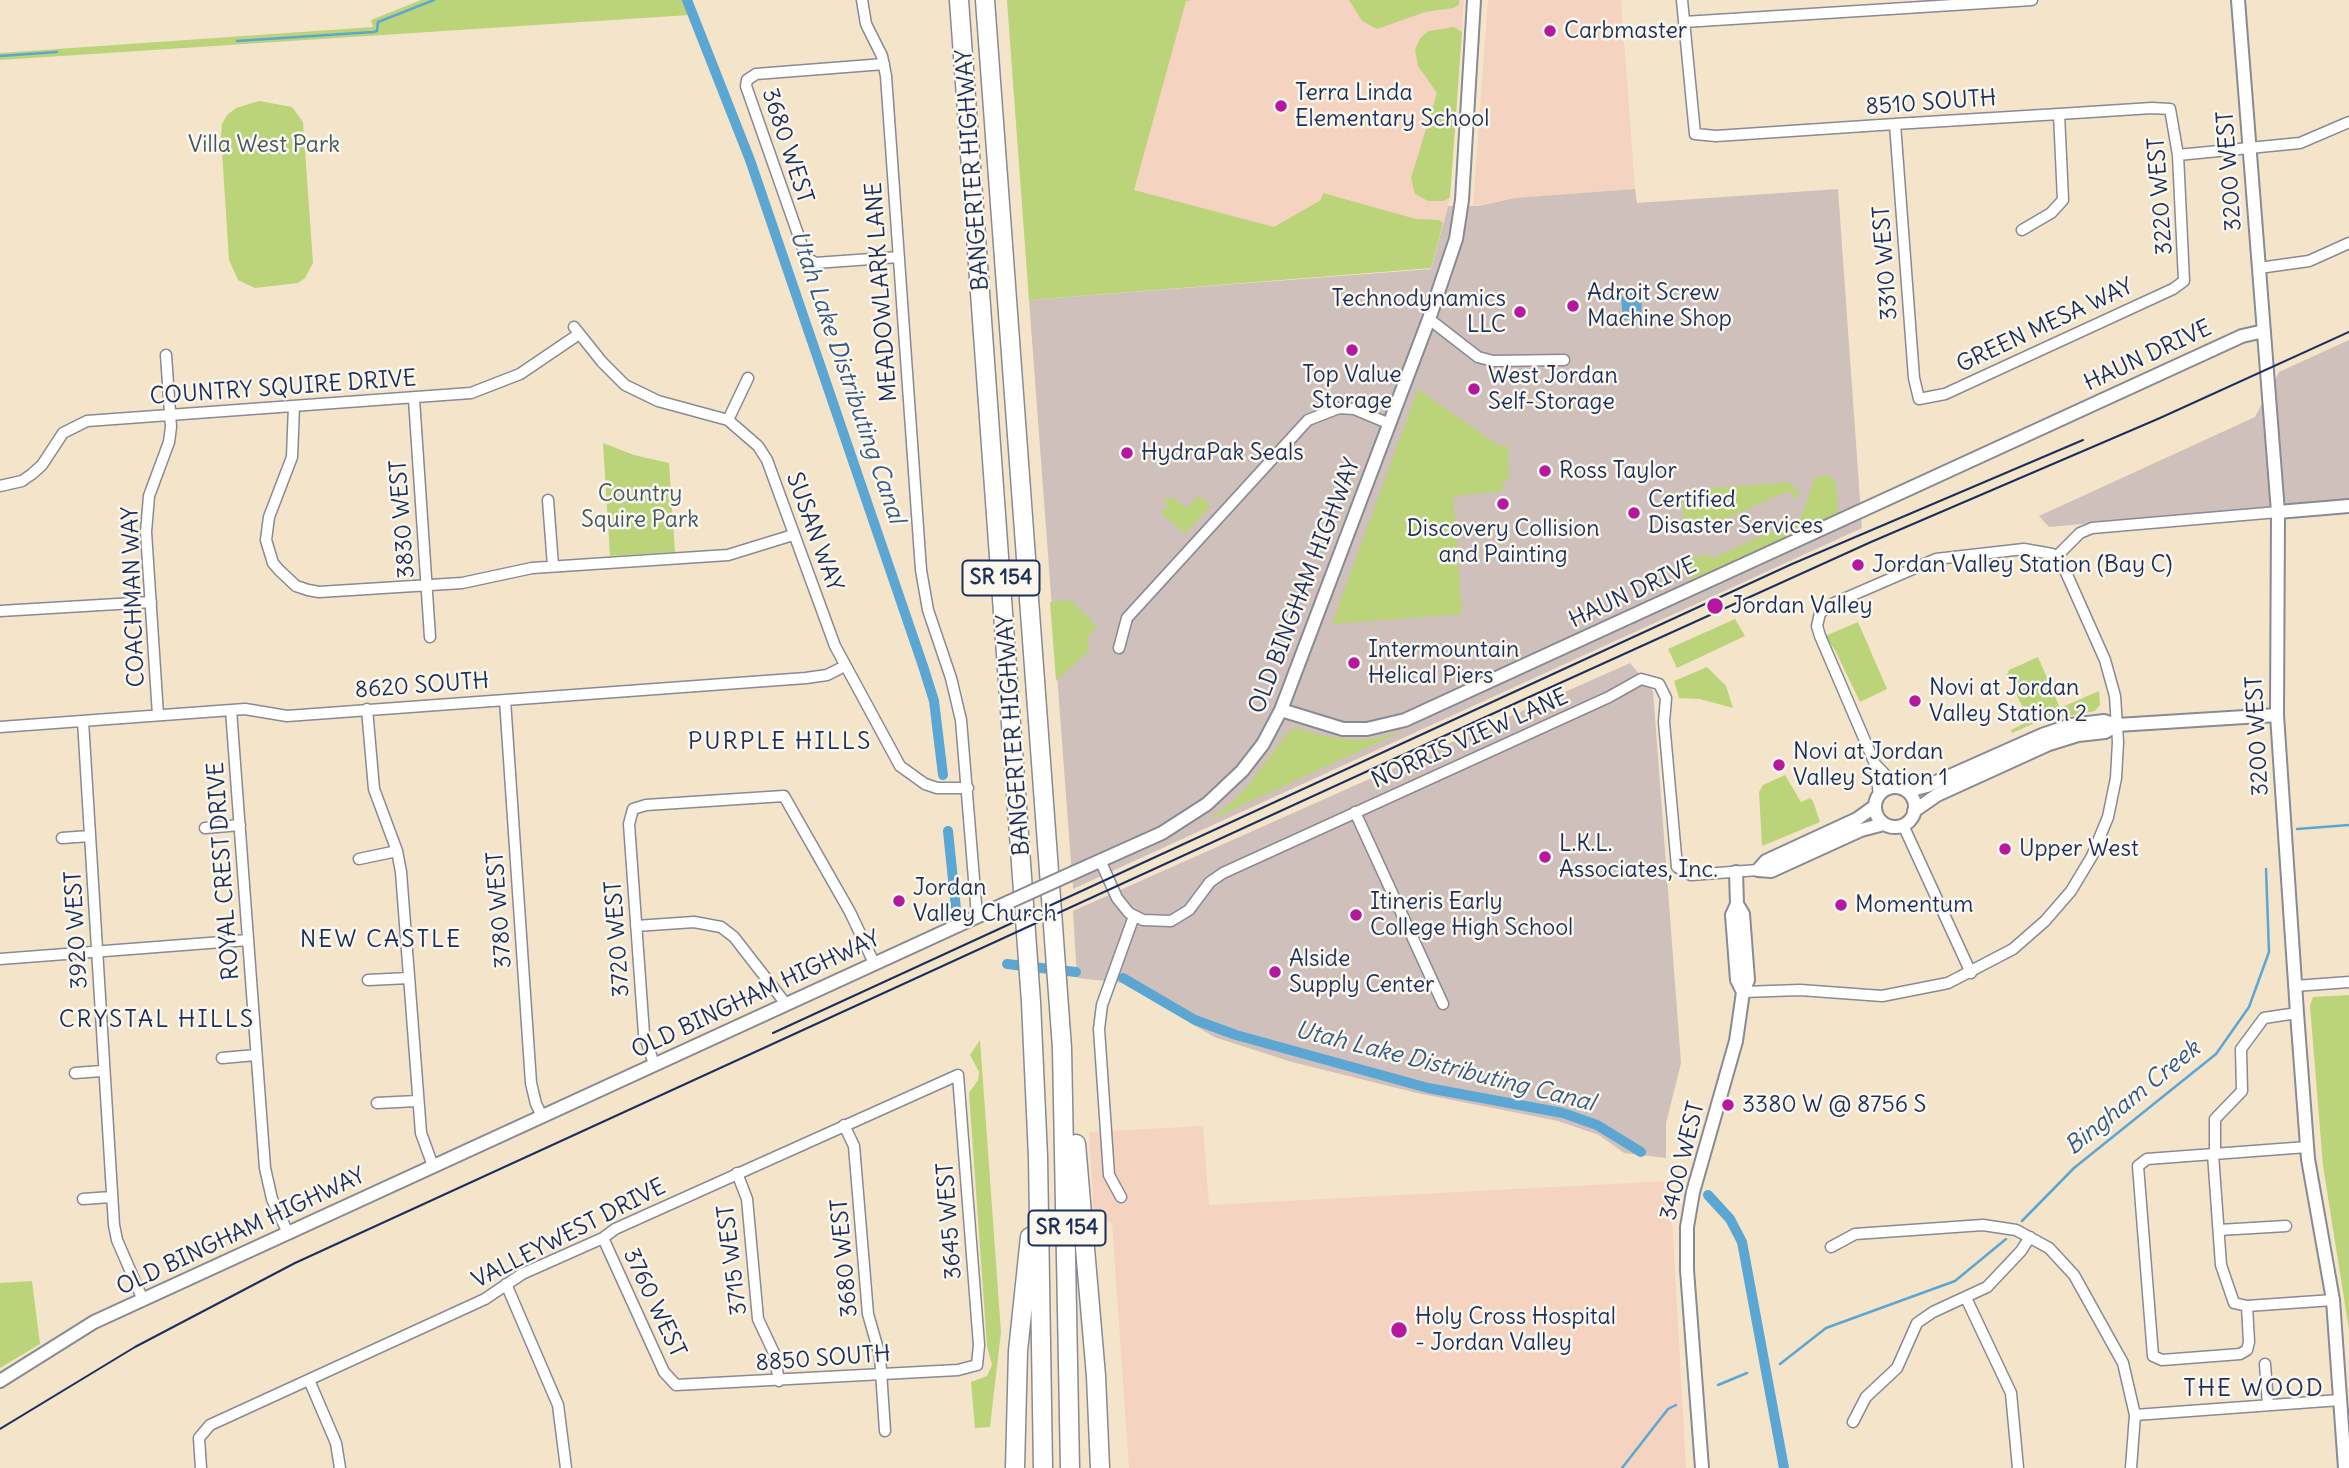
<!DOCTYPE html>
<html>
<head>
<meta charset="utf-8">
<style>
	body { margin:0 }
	canvas { display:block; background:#f4e4ca }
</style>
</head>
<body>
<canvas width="2349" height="1468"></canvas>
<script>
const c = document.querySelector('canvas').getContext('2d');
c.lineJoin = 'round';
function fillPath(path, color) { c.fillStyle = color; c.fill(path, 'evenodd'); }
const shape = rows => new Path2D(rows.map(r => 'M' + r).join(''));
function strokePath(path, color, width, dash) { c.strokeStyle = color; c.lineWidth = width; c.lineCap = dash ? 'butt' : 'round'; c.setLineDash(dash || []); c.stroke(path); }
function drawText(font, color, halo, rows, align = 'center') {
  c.font = font + ' Delius,sans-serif'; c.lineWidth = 5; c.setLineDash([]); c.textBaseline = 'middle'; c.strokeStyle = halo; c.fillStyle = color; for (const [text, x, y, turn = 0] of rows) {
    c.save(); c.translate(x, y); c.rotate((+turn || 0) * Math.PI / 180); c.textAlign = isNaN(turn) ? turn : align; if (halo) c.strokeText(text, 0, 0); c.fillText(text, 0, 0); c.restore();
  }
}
const built = shape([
	[1007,0,1464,0,1450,197,1431,268,1029,300],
	[1488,0,1621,0,1635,189,1515,198,1473,206],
	[1203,1126,1209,1205,1670,1181,1686,1468,1129,1468,1112,1223,1094,1216,1089,1132]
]);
const industrial = shape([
	[1635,189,1637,203,1838,189,1862,528,1073,889,1029,300,1431,269,1448,206,1478,206,1515,198],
	[2349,340,2349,500,2049,527,2039,516,2255,417,2279,372],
	[1630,663,1653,691,1681,1063,1666,1123,1666,1158,1624,1153,1599,1135,1558,1121,1417,1093,1292,1062,1214,1037,1124,983,1077,978,1073,911]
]);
const green = shape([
	[421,0,683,0,689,15,0,60,0,53,373,27,371,20],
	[1007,0,1192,0,1186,1,1134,190,1274,227,1321,200,1323,193,1416,219,1439,220,1443,223,1431,268,1029,300],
	[1349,0,1459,0,1459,5,1453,8,1425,12,1377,29,1362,21],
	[1454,27,1462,32,1450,197,1444,201,1428,201,1415,194,1411,178,1437,93,1418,66,1415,50,1420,38,1429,31],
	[259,101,292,107,303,122,313,263,305,278,298,283,255,288,238,280,229,260,221,136,222,124,227,115,236,108],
	[1418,389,1499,446,1502,444,1508,448,1510,479,1503,480,1503,491,1453,496,1462,614,1332,624],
	[603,443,634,455,669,463,675,552,610,556],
	[1827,474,1836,482,1838,511,1831,518,1695,581,1690,578,1686,561,1706,554,1714,558,1801,517,1815,478],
	[1789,482,1800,493,1794,500,1792,493,1786,492,1696,532,1685,535,1682,499,1688,490],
	[1199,496,1211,506,1185,534,1160,512,1169,505,1162,499,1175,498,1186,508],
	[1070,600,1097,626,1088,637,1089,651,1056,681,1050,602],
	[1735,619,1745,636,1677,668,1668,649],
	[1858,622,1887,689,1860,702,1835,650,1825,636],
	[2038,657,2060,708,2099,691,2100,705,2095,711,2037,722,2012,733,2011,730,2029,721,2007,674,2009,670],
	[1707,667,1726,686,1733,708,1700,699,1679,698,1674,681],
	[1297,728,1323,736,1354,740,1379,738,1405,730,1208,821,1242,793,1291,729],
	[1785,775,1801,802,1810,798,1813,801,1820,822,1762,846,1759,792,1763,785],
	[2349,995,2349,1330,2323,1166,2310,1006,2313,997],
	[980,1040,1001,1332,990,1427,975,1428,971,1382,987,1376,992,1365,987,1346,969,1093,978,1080,979,1072,970,1055],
	[32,1281,40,1344,0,1368,0,1283]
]);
const water = shape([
	[1625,293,1636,293,1641,296,1642,316,1639,320,1623,320,1621,298]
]);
const stream = shape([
	[237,41,373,32,377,31,378,22,434,0],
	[0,56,57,52],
	[2297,829,2349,825],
	[2022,1221,2074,1168,2216,1054,2249,1007,2269,952,2266,869],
	[1780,1364,1826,1328,1955,1281,2006,1239],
	[1718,1385,1747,1373],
	[1622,1468,1668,1409,1676,1405]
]);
const canal = shape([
	[687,0,750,160,923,666,934,701,943,775],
	[948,831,956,909],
	[1007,964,1076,972],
	[1123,978,1195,1020,1236,1035,1428,1088,1563,1113,1597,1125,1641,1152],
	[1708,1195,1730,1219,1742,1242,1784,1468]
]);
const minor = shape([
	[862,0,866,24,882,56,886,76,921,570,928,610,951,678,961,720,977,916],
	[1682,0,1695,134,1716,136,1895,124,2059,114,2152,108,2170,109,2178,155,2184,281,2173,289,1945,394,1919,399,1914,378,1895,124],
	[1684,22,2032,0],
	[884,64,756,74,747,80,746,86,806,257,815,263,899,257],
	[2178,155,2300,143,2349,122],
	[2022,230,2051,213,2063,200,2059,114],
	[2259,268,2309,261,2349,243],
	[1429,319,1478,357,1493,361,1564,360],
	[574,327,602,362,625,385,658,401,728,420,758,446,767,460,835,646,900,766,925,784,937,788,968,788],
	[414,399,430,637],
	[294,406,292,457,269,517,266,540,273,563,279,570,296,586,308,590,319,592,462,583,532,568,728,555,793,535],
	[728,420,748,378],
	[0,486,22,481,32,474,42,465,63,433,87,421,471,393,520,374,579,334],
	[548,500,553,566],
	[2056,557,2080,533,2092,528,2278,512],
	[0,611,151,602],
	[1119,648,1127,618,1308,420,1339,408,1354,409,1390,424],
	[505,700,531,1083,536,1104,542,1116],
	[367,709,374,789,397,851,401,872,421,1133,433,1166],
	[231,710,265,1168,272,1199,288,1233],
	[158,715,146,532,149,496,169,442,171,427,166,355],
	[83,721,114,1225,117,1240,143,1300],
	[0,727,245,709,287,716,806,678,827,675,845,666],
	[1875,764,1897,787],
	[1355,812,1443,1004],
	[1903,825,1971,973],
	[205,828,240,825],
	[62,838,90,836],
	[359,859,397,851],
	[1100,860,1117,898,1129,913,1143,920,1171,921,1189,910,1210,882,1223,873,1609,697,1641,679,1659,684,1666,698,1664,722,1677,867,1691,875,1758,870],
	[636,926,694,922,721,927,734,937,786,1004],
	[0,959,248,940],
	[368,980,409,978],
	[2295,986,2349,982],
	[1743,992,1800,990,1882,996,1948,983,2013,949,2045,921,2071,891,2092,856,2108,817,2116,778,2118,742,2115,696,2105,660,2064,568,2052,554,2024,549,1936,559,1832,604,1820,613,1817,626,1820,636,1875,764,1879,795],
	[222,1058,256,1055],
	[654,1064,644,1034,629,824,633,809,646,805,784,796,850,912,874,963],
	[75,1073,102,1071],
	[377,1103,417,1101],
	[844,1125,854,1146,868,1314,880,1356,885,1431],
	[2213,1154,2221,1265,2234,1303,2247,1306,2333,1300],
	[2215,1154,2215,1119,2242,1091,2241,1049,2264,1018,2297,1013],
	[737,1173,747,1199,758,1319,774,1353,779,1381],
	[1121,1197,1109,1175,1099,1029,1102,1005,1134,916],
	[83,1199,111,1197],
	[2219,1230,2286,1226],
	[1831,1247,1855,1234,1983,1225,2016,1230,2049,1248,2074,1275,2123,1363,2135,1415,2131,1468],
	[506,1284,558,1405,566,1468],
	[1966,1298,2011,1393,2018,1468],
	[2247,1306,2249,1342,2247,1350,2240,1354,2162,1360,2153,1356,2138,1166,2147,1159,2307,1147],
	[2265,1364,2268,1405],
	[309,1380,336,1443,340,1468],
	[2135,1415,2340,1400],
	[1853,1422,1866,1397,1897,1368,1917,1323,1933,1312,1987,1287,2021,1251,2030,1237],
	[201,1468,199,1438,210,1425,485,1299,522,1274,603,1238,615,1229,958,1075,979,1345,977,1365,958,1370,676,1385,664,1372,603,1238]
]);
const tertiary = shape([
	[2238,0,2278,512,2277,715,2297,1013,2308,1159,2333,1300,2345,1468],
	[2278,512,2349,506],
	[1281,710,1343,729,1367,729,1405,720,2242,336,2264,331],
	'1875 807a20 20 0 1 1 40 0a20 20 0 1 1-40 0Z',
	[1907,791,1927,786,2042,735,2071,725,2104,721,2117,725,2277,715],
	[1914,811,1937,795,2049,744,2078,735,2105,732,2117,725],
	[1758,870,1771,871,1861,830,1884,824],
	[1758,870,1766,861,1857,819,1875,806],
	[1075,872,1162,833,1207,804,1242,771,1263,744,1281,710,1429,319,1456,239,1462,200,1474,0],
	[1736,872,1737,904,1732,915,1737,980,1743,992],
	[0,1381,94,1322,1009,902],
	[1702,1468,1687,1270,1687,1227,1693,1192,1736,1041,1743,992,1748,980,1743,914,1737,904]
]);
const motorway = shape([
	[959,0,1031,1002,1038,1157,1043,1468],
	[985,0,1062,1048,1070,1468],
	[1076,1144,1096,1376,1100,1468],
	[1015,1468,1018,1351,1030,1237]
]);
const tram = shape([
	[773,1033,1792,564,2083,440],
	[0,1429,135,1347,295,1263,1516,703,1871,542,2160,418,2349,332]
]);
const tertiaryBridge = shape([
	[1009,902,1075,872]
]);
const markers = [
	[1550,31,7,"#b5179e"],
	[1281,106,7,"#b5179e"],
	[1573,306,7,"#b5179e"],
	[1520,312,7,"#b5179e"],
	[1352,350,7,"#b5179e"],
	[1474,389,7,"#b5179e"],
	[1127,453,7,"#b5179e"],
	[1545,471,7,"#b5179e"],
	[1503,504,7,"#b5179e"],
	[1634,513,7,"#b5179e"],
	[1858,565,7,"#b5179e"],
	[1715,606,9,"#b5179e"],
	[1354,663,7,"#b5179e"],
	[1915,701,7,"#b5179e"],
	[1779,765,7,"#b5179e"],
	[2005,849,7,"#b5179e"],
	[1545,857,7,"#b5179e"],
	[899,901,7,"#b5179e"],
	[1841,905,7,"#b5179e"],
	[1356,915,7,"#b5179e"],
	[1275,972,7,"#b5179e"],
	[1728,1105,7,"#b5179e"],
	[1399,1330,9,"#b5179e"]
];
const shields = [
	[1001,578,77],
	[1067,1228,77]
];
const shieldNames = [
	["SR 154",1001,578],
	["SR 154",1067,1228]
];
const poiNames = [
	["Carbmaster",1564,31],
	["Terra Linda",1295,93],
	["Elementary School",1295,119],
	["Adroit Screw",1587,293],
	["Machine Shop",1587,319],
	["Technodynamics",1506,299,"right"],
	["LLC",1506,325,"right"],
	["Top Value",1352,375,"center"],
	["Storage",1352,401,"center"],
	["West Jordan",1488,376],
	["Self-Storage",1488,402],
	["HydraPak Seals",1141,453],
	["Ross Taylor",1559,471],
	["Certified",1648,500],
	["Disaster Services",1648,526],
	["Discovery Collision",1503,529,"center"],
	["and Painting",1503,555,"center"],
	["Jordan Valley Station (Bay C)",1872,565],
	["Jordan Valley",1731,606],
	["Intermountain",1368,650],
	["Helical Piers",1368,676],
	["Novi at Jordan",1929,688],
	["Valley Station 2",1929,714],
	["Novi at Jordan",1793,752],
	["Valley Station 1",1793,778],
	["L.K.L.",1559,844],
	["Associates, Inc.",1559,870],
	["Upper West",2019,849],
	["Jordan",913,888],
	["Valley Church",913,914],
	["Itineris Early",1370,902],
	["College High School",1370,928],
	["Momentum",1855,905],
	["Alside",1289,959],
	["Supply Center",1289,985],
	["3380 W @ 8756 S",1742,1105],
	["Holy Cross Hospital",1415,1317],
	["- Jordan Valley",1415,1343]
];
const streetNames = [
	["8510 SOUTH",1931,103,-4],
	["3680 WEST",787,146,72],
	["BANGERTER HIGHWAY",973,170,-94],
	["3200 WEST",2230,171,-94],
	["3220 WEST",2161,196,-94],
	["3310 WEST",1886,263,-94],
	["MEADOWLARK LANE",882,292,-94],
	["GREEN MESA WAY",2045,326,-25],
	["HAUN DRIVE",2148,356,-25],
	["COUNTRY SQUIRE DRIVE",283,388,-4],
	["3830 WEST",403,519,-94],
	["SUSAN WAY",814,532,70],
	["OLD BINGHAM HIGHWAY",1305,586,-69],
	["HAUN DRIVE",1633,593,-25],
	["COACHMAN WAY",134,597,-92],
	["8620 SOUTH",422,686,-4],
	["BANGERTER HIGHWAY",1014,735,-94],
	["3200 WEST",2258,736,-93],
	["NORRIS VIEW LANE",1470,739,-24],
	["ROYAL CREST DRIVE",224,871,-94],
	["3780 WEST",500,910,-94],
	["3920 WEST",77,930,-93],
	["3720 WEST",618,939,-94],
	["OLD BINGHAM HIGHWAY",756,995,-25],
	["3400 WEST",1683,1161,-76],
	["3645 WEST",950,1221,-94],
	["OLD BINGHAM HIGHWAY",241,1232,-25],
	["VALLEYWEST DRIVE",569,1234,-27],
	["3680 WEST",845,1258,-95],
	["3715 WEST",733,1260,-97],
	["3760 WEST",654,1303,65],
	["8850 SOUTH",823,1359,-4]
];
const parkNames = [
	["Villa West Park",264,145],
	["Country",640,494],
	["Squire Park",640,520]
];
const waterNames = [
	["Utah Lake Distributing Canal",847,377,71],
	["Utah Lake Distributing Canal",1445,1067,14],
	["Bingham Creek",2133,1098,-39]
];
const neighbourhoodNames = [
	["PURPLE HILLS",780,742],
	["NEW CASTLE",381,940],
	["CRYSTAL HILLS",157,1020],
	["THE WOOD",2254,1389]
];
fillPath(built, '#f4d3c1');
fillPath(industrial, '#d0c0bc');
fillPath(green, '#bbd47a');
fillPath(water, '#5ca6d4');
strokePath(stream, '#5ca6d4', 2.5);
strokePath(canal, '#5ca6d4', 10);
strokePath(minor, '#888a94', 13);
strokePath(tertiary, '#888a94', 16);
strokePath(motorway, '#888a94', 21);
strokePath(minor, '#fff', 10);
strokePath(tertiary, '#fff', 12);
strokePath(motorway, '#fff', 18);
strokePath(tram, '#1b2f5e', 2);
strokePath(tertiaryBridge, '#888a94', 16, []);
strokePath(tertiaryBridge, '#fff', 12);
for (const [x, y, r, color] of markers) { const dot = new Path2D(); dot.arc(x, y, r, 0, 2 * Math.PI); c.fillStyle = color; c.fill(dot); strokePath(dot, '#fbf7ec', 2.5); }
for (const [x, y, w] of shields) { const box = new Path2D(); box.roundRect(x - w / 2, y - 17.5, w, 35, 5); c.fillStyle = '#fbf7ec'; c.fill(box); strokePath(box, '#1b2f5e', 2); }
drawText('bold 21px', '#1b2f5e', null, shieldNames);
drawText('23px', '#1b2f5e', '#fbf7ec', poiNames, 'left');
drawText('23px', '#1b2f5e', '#fbf7ec', streetNames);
drawText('23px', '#435865', '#fbf7ec', parkNames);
drawText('italic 24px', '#325987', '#fbf7ec', waterNames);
c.letterSpacing = '2px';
drawText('24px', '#1b2f5e', '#fbf7ec', neighbourhoodNames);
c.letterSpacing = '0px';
</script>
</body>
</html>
